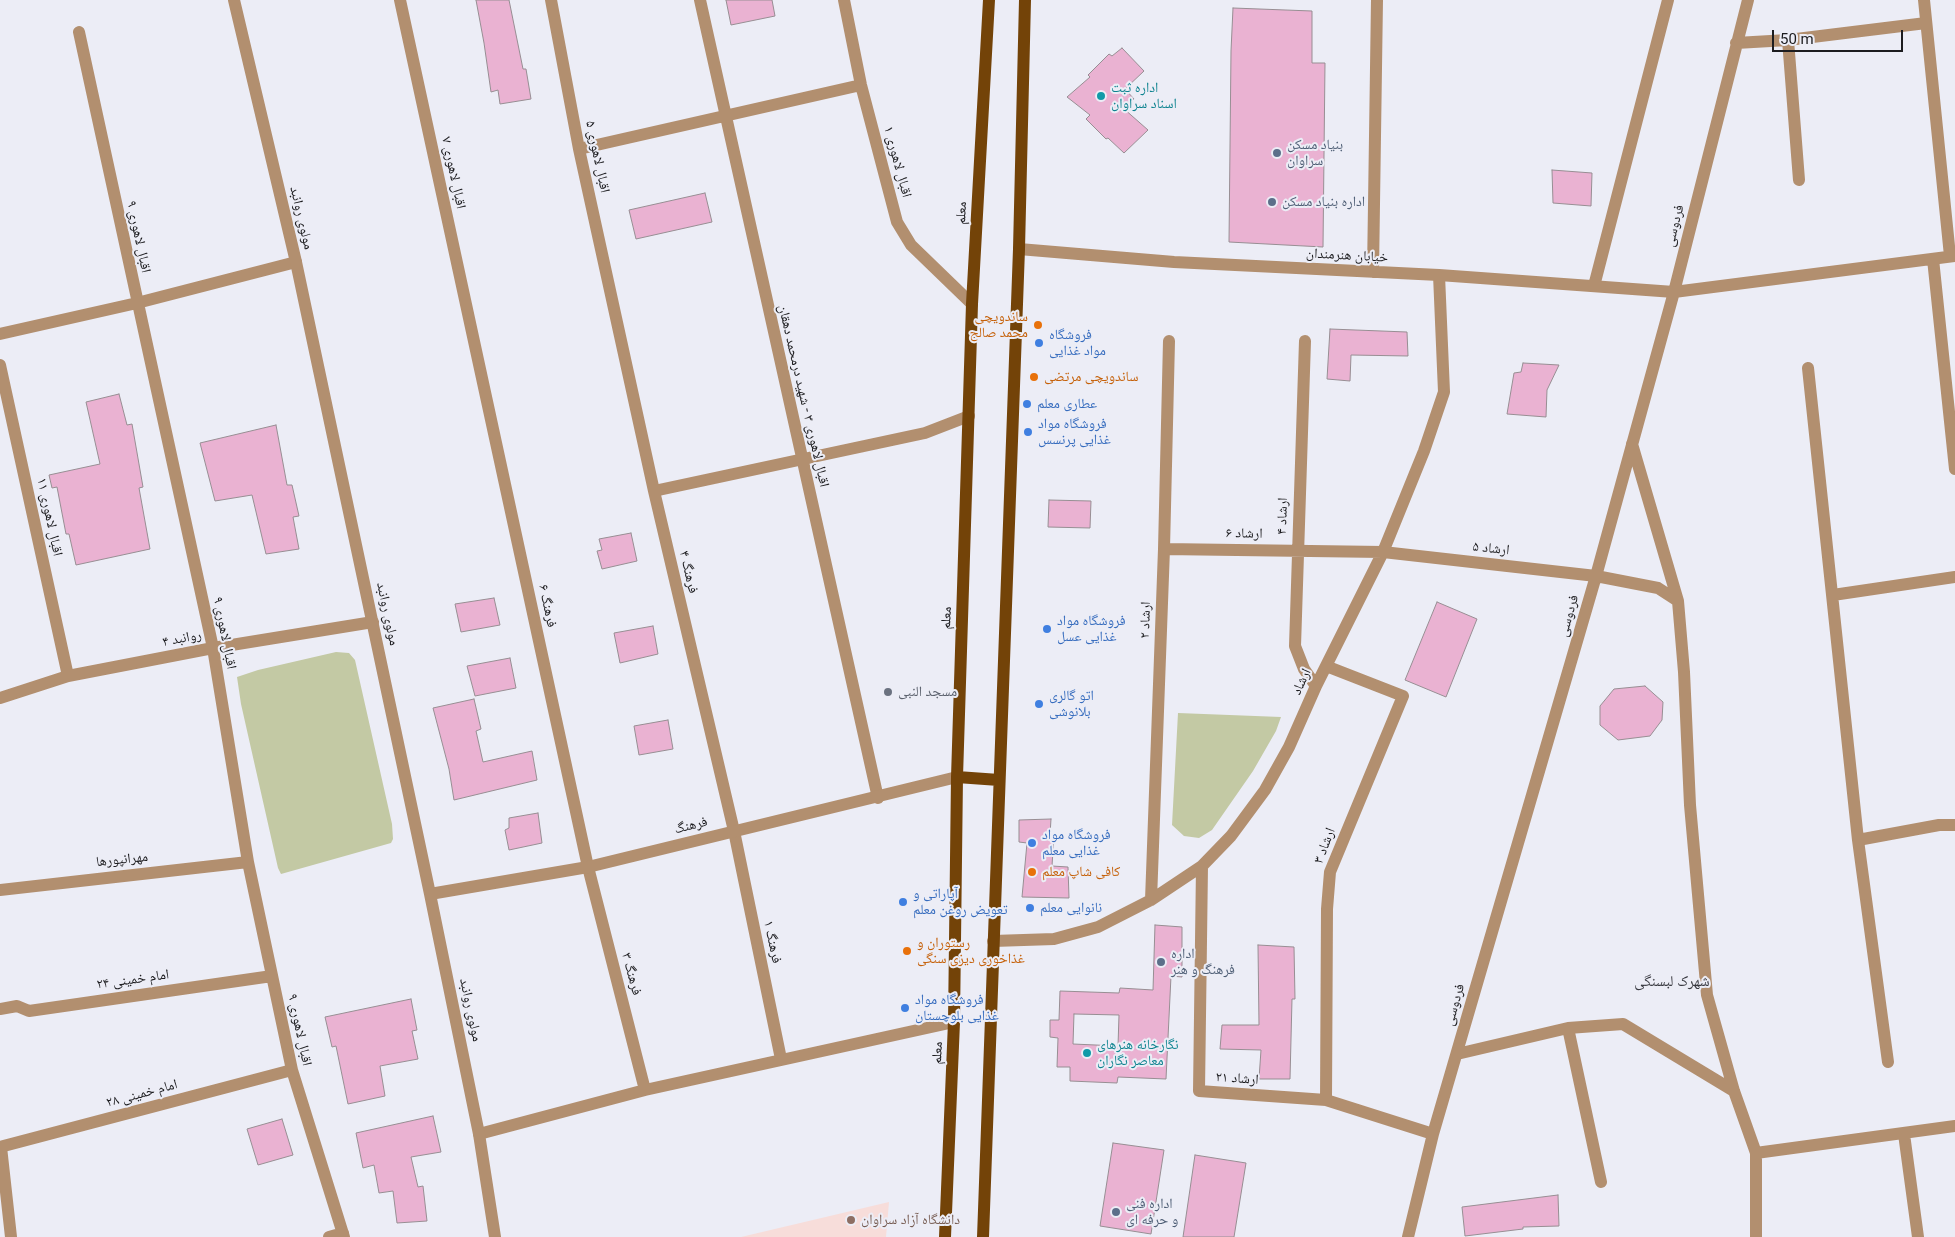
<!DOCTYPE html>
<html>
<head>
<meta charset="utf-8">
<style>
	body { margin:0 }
	#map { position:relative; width:1955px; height:1237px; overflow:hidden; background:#ecedf6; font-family:Roboto,sans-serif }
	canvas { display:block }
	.scale { position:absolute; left:1772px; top:30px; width:131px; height:22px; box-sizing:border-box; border:2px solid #1c1c1f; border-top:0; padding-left:6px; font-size:15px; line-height:18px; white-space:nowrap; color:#1c1c1f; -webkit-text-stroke:4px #ecedf6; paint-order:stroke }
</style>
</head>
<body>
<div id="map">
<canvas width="1955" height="1237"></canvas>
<div class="scale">50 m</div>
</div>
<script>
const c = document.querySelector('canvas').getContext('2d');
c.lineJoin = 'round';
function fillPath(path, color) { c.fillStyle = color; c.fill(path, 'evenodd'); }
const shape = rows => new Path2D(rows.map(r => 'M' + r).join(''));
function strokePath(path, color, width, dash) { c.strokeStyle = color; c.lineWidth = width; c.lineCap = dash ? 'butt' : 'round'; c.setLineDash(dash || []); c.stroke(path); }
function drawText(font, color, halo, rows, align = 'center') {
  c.font = font + ' Roboto,"Noto Naskh Arabic",sans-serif'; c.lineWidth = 4; c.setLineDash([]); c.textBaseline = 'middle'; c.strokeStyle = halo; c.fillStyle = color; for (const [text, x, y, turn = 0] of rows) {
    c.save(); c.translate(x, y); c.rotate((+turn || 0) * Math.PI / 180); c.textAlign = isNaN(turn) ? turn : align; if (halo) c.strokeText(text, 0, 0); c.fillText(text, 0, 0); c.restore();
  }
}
const education = shape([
	[889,1202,886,1237,741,1237]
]);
const green = shape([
	[336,652,349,653,355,660,392,824,393,839,391,843,281,874,278,868,241,704,237,677,258,670],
	[1178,713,1281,717,1276,731,1253,771,1212,830,1199,838,1184,836,1172,825]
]);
const building = shape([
	[476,0,509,0,523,69,526,69,531,99,500,104,498,90,491,92,484,43,476,0],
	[726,0,772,0,775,16,731,25,726,0],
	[1233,8,1312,11,1312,63,1325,63,1323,247,1229,242,1231,51,1233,8],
	[1122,48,1144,71,1125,89,1134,99,1123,108,1148,130,1124,153,1108,138,1106,139,1086,119,1090,115,1067,97,1090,77,1088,75,1109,54,1112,56,1122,48],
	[1552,170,1592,173,1591,206,1553,203,1552,170],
	[705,193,712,222,636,239,629,210,705,193],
	[1330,329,1407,332,1408,356,1351,355,1350,381,1327,379,1330,329],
	[1523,363,1559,365,1547,390,1546,417,1507,414,1514,373,1521,372,1523,363],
	[119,394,127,425,132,424,143,487,139,488,150,549,76,565,69,534,66,534,57,487,52,488,49,475,100,464,86,402,119,394],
	[276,425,287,485,292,485,299,516,293,517,299,549,266,554,252,495,215,501,200,443,276,425],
	[1049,500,1091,501,1090,528,1048,527,1049,500],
	[631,533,637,561,602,569,597,551,602,550,599,539,631,533],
	[494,598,500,625,461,632,455,604,494,598],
	[1437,602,1477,619,1446,697,1405,680,1437,602],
	[653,626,658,654,620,663,614,633,653,626],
	[510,658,516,688,475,696,467,666,510,658],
	[1645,686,1663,702,1662,720,1650,736,1618,740,1600,725,1600,706,1614,689,1645,686],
	[474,699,481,729,476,731,483,762,532,751,537,780,454,800,449,769,433,708,474,699],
	[668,720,673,749,639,755,634,726,668,720],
	[538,813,542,843,509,850,505,830,509,828,509,818,538,813],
	[1051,819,1050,835,1054,835,1052,866,1068,867,1069,898,1022,897,1027,843,1019,842,1019,820,1051,819],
	[1155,925,1182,927,1182,977,1171,976,1166,1079,1118,1077,1117,1083,1070,1081,1070,1067,1057,1067,1058,1038,1050,1037,1050,1020,1059,1020,1060,991,1119,993,1120,988,1153,990,1155,925],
	[1074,1014,1119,1015,1118,1046,1073,1044,1074,1014],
	[1258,945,1294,947,1295,999,1292,999,1290,1079,1259,1079,1261,1050,1220,1049,1222,1025,1259,1025,1258,945],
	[411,999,417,1030,412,1031,418,1059,380,1066,385,1096,348,1104,336,1046,332,1047,325,1017,411,999],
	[433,1116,441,1152,411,1157,418,1187,423,1186,427,1221,397,1223,393,1191,379,1193,374,1165,363,1168,356,1133,433,1116],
	[282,1119,293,1155,258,1165,247,1129,282,1119],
	[1113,1143,1164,1150,1151,1234,1100,1226,1113,1143],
	[1195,1155,1246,1163,1234,1237,1183,1237,1195,1155],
	[1558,1195,1559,1226,1523,1227,1523,1229,1465,1236,1462,1207,1558,1195]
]);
const minor = shape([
	[400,0,588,867,645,1090],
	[551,0,579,149,654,491,734,831,781,1059],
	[700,0,878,798],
	[844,0,861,85,897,222,911,245,972,304],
	[1924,0,1950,256],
	[79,32,213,648,248,862,292,1070,344,1237],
	[1788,40,1799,180],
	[1736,43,1788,40,1926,23],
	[579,149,861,85],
	[1019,249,1174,262,1439,275,1674,292,1955,256],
	[1933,259,1955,469],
	[1373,272,1377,0],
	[1594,286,1668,0],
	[0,334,137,303,296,262],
	[1305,341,1295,646,1304,669,1316,686],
	[0,365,68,676],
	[1808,368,1858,840,1888,1062],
	[1632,444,1678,601,1684,672,1690,805,1707,995,1734,1091,1756,1153,1756,1237],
	[654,491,925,433,969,416],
	[1164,549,1383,552,1596,576,1658,588,1678,601],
	[1833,595,1955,577],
	[0,698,68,676,213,648,373,622],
	[1858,840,1939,825,1955,825],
	[1202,866,1199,1091,1326,1100,1433,1134],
	[0,890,248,862],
	[1151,900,1164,549,1169,341],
	[993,941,1054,939,1098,927,1151,900,1202,866,1231,836,1265,790,1289,747,1316,686,1383,552,1424,451,1444,392,1439,275],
	[0,1009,17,1006,29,1011,272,976],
	[1568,1028,1601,1182],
	[1457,1054,1568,1028,1623,1024,1734,1091],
	[1326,1100,1327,909,1330,872,1403,696,1326,666],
	[479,1134,645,1090,954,1022],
	[1904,1134,1918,1237],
	[0,1147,292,1070],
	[1,1147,11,1237],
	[1756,1153,1955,1126],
	[329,1237,343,1233],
	[1408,1237,1433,1134,1596,576,1674,292,1748,0]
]);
const tertiary = shape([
	[234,0,296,262,430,894,479,1134,495,1237],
	[430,894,588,867,957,777]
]);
const primary = shape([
	[957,777,999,780],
	[945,1237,954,1022,957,777,972,304,989,0],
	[983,1237,1019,249,1025,0]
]);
const markers = [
	[1101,96,5,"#0f9aa8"],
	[1277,153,5,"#5c6f8a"],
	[1272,202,5,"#5c6f8a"],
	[1038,325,5,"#e8710a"],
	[1039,343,5,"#3f7fe0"],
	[1034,377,5,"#e8710a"],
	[1027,404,5,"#3f7fe0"],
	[1028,432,5,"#3f7fe0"],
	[1047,629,5,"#3f7fe0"],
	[888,692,5,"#6b7280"],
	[1039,704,5,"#3f7fe0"],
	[1032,843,5,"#3f7fe0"],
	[1032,872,5,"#e8710a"],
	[903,902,5,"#3f7fe0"],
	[1030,908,5,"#3f7fe0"],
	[907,951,5,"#e8710a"],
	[1161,962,5,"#5c6f8a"],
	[905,1008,5,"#3f7fe0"],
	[1087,1053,5,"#0f9aa8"],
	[1116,1212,5,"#5c6f8a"],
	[851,1220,5,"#8d6e63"]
];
const cultureNames = [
	["اداره ثبت",1111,88],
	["اسناد سراوان",1111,104],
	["نگارخانه هنرهای",1097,1045],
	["معاصر نگاران",1097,1061]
];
const serviceNames = [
	["بنیاد مسکن",1287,145],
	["سراوان",1287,161],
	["اداره بنیاد مسکن",1282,202],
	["اداره",1171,954],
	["فرهنگ و هنر",1171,970],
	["اداره فنی",1126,1204],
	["و حرفه ای",1126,1220]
];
const streetNames = [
	["اقبال لاهوری ۵",597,157,78],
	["اقبال لاهوری ۱",897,162,75],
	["اقبال لاهوری ۷",453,173,78],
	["معلم",962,213,-87],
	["مولوی روانبد",301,218,77],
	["فردوسی",1675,226,-76],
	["اقبال لاهوری ۹",138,237,78],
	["خیابان هنرمندان",1347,256,3],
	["اقبال لاهوری ۳ - شهید درمحمد دهقان",803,396,77],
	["ارشاد ۴",1283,516,-88],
	["اقبال لاهوری ۱۱",49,517,78],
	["ارشاد ۶",1244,534,1],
	["ارشاد ۵",1491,549,6],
	["فرهنگ ۴",688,572,77],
	["فرهنگ ۶",547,606,78],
	["مولوی روانبد",387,614,78],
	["فردوسی",1569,616,-74],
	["معلم",947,618,-88],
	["ارشاد ۲",1146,620,-88],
	["اقبال لاهوری ۹",224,633,79],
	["روانبد ۴",182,639,-11],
	["ارشاد",1302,682,-65],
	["فرهنگ",691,826,-14],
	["ارشاد ۳",1325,846,-69],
	["مهرانپورها",122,860,-6],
	["فرهنگ ۱",772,942,78],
	["فرهنگ ۳",631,974,75],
	["امام خمینی ۲۴",133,980,-8],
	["فردوسی",1455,1005,-74],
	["مولوی روانبد",470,1010,78],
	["اقبال لاهوری ۹",299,1030,78],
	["معلم",938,1053,-88],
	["ارشاد ۲۱",1237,1079,4],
	["امام خمینی ۲۸",142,1094,-15]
];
const foodNames = [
	["ساندویچی",1028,317,"right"],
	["محمد صالح",1028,333,"right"],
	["ساندویچی مرتضی",1044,377],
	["کافی شاپ معلم",1042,872],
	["رستوران و",917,943],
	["غذاخوری دیزی سنگی",917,959]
];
const shopNames = [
	["فروشگاه",1049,335],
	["مواد غذایی",1049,351],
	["عطاری معلم",1037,404],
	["فروشگاه مواد",1038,424],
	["غذایی پرنسس",1038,440],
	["فروشگاه مواد",1057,621],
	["غذایی عسل",1057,637],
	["اتو گالری",1049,696],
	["بلانوشی",1049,712],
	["فروشگاه مواد",1042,835],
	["غذایی معلم",1042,851],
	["آپاراتی و",913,894],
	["تعویض روغن معلم",913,910],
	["نانوایی معلم",1040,908],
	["فروشگاه مواد",915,1000],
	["غذایی بلوچستان",915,1016]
];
const worshipNames = [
	["مسجد النبی",898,692]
];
const educationNames = [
	["دانشگاه آزاد سراوان",861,1220]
];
const neighbourhoodNames = [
	["شهرک لبسنگی",1672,982]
];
fillPath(education, '#f7ddda');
fillPath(green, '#c3c9a4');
fillPath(building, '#eab2d2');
strokePath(building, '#978e93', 1);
strokePath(minor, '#b28f6f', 12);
strokePath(tertiary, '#b28f6f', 12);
strokePath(primary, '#734308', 12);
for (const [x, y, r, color] of markers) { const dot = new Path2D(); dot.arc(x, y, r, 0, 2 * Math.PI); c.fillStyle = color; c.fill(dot); strokePath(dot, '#ecedf6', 2); }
drawText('14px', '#0d838f', '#ecedf6', cultureNames, 'left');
drawText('14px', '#4e5e75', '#ecedf6', serviceNames, 'left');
drawText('14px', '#1c1c1f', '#ecedf6', streetNames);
drawText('14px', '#c56008', '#ecedf6', foodNames, 'left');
drawText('14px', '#366cbe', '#ecedf6', shopNames, 'left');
drawText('14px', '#5b616d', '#ecedf6', worshipNames, 'left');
drawText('14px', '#785e54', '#ecedf6', educationNames, 'left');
drawText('15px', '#393a41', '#ecedf6', neighbourhoodNames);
</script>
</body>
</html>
